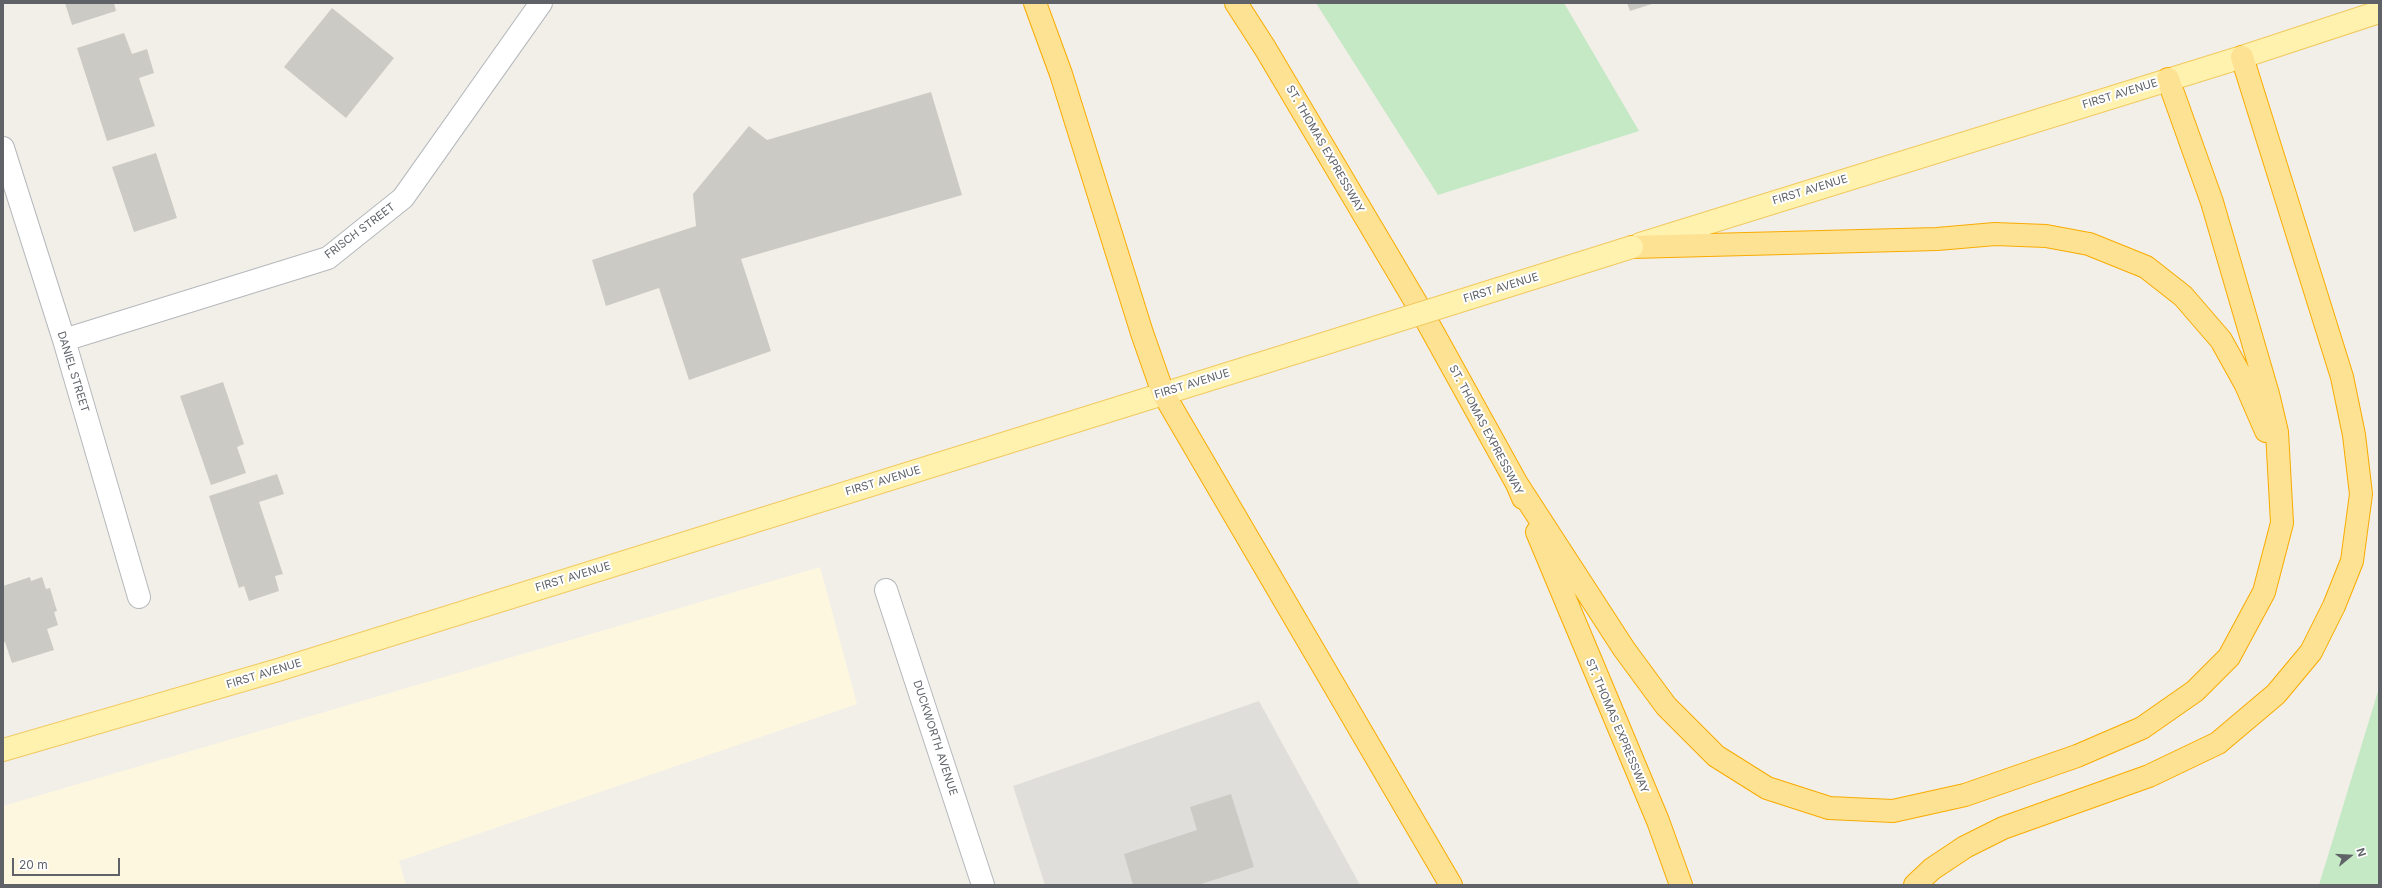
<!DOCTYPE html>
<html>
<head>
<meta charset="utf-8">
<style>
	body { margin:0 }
	#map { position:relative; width:2382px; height:888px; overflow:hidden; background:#f1efe8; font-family:Inter,sans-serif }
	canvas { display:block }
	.frame { position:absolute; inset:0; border:4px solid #5f6368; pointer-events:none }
	.north { position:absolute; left:2330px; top:836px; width:40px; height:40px; -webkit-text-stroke:3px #fff; paint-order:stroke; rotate:72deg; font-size:11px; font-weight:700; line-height:16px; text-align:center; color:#5f6368 }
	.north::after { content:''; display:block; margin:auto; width:14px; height:18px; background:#5f6368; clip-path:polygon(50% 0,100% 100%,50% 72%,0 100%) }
	.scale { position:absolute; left:12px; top:858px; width:108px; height:18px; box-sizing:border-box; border:2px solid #5f6368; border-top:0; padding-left:5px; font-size:12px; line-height:14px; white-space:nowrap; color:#5f6368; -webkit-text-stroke:3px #fff; paint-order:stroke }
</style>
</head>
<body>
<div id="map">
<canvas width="2382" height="888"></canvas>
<div class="frame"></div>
<div class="north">N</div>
<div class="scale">20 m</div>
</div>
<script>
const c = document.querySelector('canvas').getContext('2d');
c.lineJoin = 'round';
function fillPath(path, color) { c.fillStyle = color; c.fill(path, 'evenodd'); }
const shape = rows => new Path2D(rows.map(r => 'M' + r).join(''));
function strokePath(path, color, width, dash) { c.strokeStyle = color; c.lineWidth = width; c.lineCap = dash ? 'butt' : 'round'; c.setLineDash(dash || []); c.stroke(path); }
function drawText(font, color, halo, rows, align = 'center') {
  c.font = font + ' Inter,sans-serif'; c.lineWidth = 4; c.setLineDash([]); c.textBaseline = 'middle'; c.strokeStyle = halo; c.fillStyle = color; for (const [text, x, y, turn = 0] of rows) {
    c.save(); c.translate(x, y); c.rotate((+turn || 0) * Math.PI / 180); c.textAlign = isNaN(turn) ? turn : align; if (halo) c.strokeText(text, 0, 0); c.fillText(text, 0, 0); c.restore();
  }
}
const commercial = shape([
	[820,567,857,704,399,861,406,885,3,885,3,806]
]);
const industrial = shape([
	[1259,701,1360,885,1045,885,1013,786]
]);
const green = shape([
	[1316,3,1564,3,1639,131,1438,195],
	[2379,688,2379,885,2319,885]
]);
const building = shape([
	[65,3,114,3,116,11,72,25],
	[1627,3,1655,3,1630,11],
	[332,8,394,58,346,118,284,67],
	[124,33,132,54,147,49,154,73,139,78,155,126,107,141,77,48],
	[931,92,962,195,741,259,771,351,689,380,659,288,606,306,592,260,696,226,693,194,749,126,767,140],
	[156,153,177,218,134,232,112,167],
	[223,382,244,444,237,447,246,473,211,485,180,396],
	[277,474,284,494,259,502,283,574,275,576,279,591,249,601,244,586,239,588,209,496],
	[30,577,31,581,42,577,46,589,50,588,57,611,54,612,58,625,47,629,54,650,12,663,5,642,3,643,3,586],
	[1231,794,1254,867,1198,885,1133,885,1124,854,1197,830,1190,807]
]);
const minor = shape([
	[3,148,64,340,139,597],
	[64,340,328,258,403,198,541,3],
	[886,590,983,885]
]);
const major = shape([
	[1640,244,2242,57,2379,12],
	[3,750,278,670,1320,345]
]);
const highway = shape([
	[1035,3,1061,74,1142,333,1163,393,1451,885],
	[1236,3,1265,48,1424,316,1517,484,1523,498],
	[1632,247,1937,239,1995,234,2046,236,2089,244,2146,267,2183,296,2221,340,2246,385,2266,431],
	[1517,484,1624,649,1666,706,1716,756,1767,788,1829,808,1893,811,1965,795,2077,756,2142,728,2195,691,2229,657,2264,592,2282,523,2277,432,2268,394,2212,202,2168,79],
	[1537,532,1658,821,1681,885],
	[1915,885,1932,869,1965,847,2003,828,2149,776,2218,743,2276,694,2311,652,2334,606,2352,561,2361,494,2354,435,2342,377,2242,57]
]);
const majorBridge = shape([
	[1320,345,1632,247]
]);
const streetNames = [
	["FIRST AVENUE",2120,94,-17],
	["ST. THOMAS EXPRESSWAY",1325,149,60],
	["FIRST AVENUE",1810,190,-17],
	["FRISCH STREET",360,231,-37],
	["FIRST AVENUE",1501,288,-17],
	["DANIEL STREET",73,372,73],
	["FIRST AVENUE",1192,384,-17],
	["ST. THOMAS EXPRESSWAY",1486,430,62],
	["FIRST AVENUE",883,481,-17],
	["FIRST AVENUE",573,577,-17],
	["FIRST AVENUE",264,674,-17],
	["ST. THOMAS EXPRESSWAY",1617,726,67],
	["DUCKWORTH AVENUE",935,738,72]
];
fillPath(commercial, '#fef7e0');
fillPath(industrial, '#e0deda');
fillPath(green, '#c5e8c5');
fillPath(building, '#cccac5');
strokePath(minor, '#b5b8bc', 24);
strokePath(major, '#f2c960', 24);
strokePath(highway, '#f9ab00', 24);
strokePath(minor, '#fff', 22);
strokePath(major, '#fff2af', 22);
strokePath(highway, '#fde293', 22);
strokePath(majorBridge, '#f2c960', 24, []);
strokePath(majorBridge, '#fff2af', 22);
drawText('11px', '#5f6368', '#fff', streetNames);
</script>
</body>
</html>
